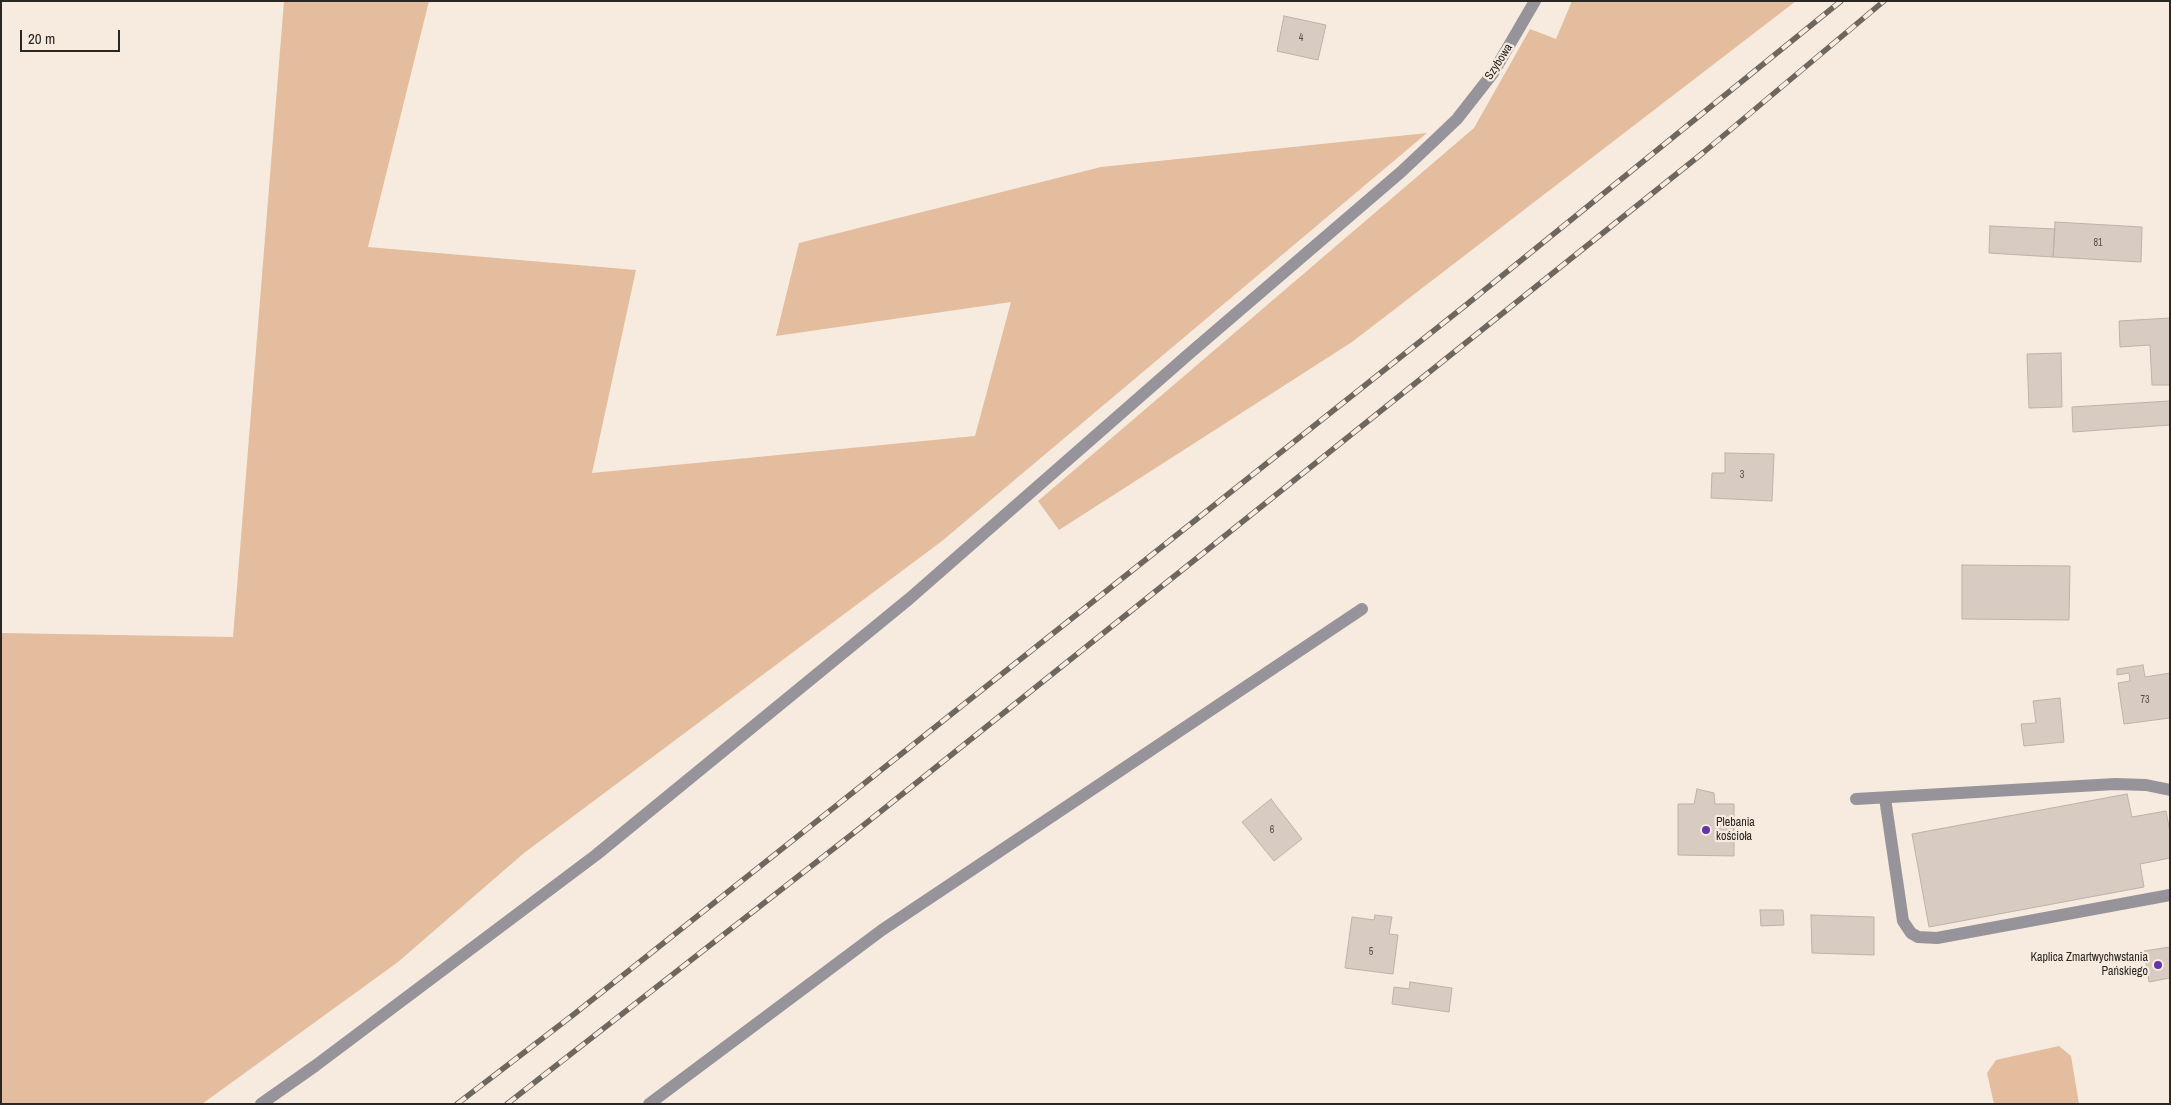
<!DOCTYPE html>
<html>
<head>
<meta charset="utf-8">
<style>
	body { margin:0 }
	#map { position:relative; width:2171px; height:1105px; overflow:hidden; background:#f7eadf; font-family:"Archivo Narrow",sans-serif }
	canvas { display:block }
	.frame { position:absolute; inset:0; border:2px solid #2a2622; pointer-events:none }
	.scale { position:absolute; left:20px; top:30px; width:100px; height:22px; box-sizing:border-box; border:2px solid #2a2622; border-top:0; padding-left:6px; font-size:15px; line-height:18px; white-space:nowrap; color:#2a2622; -webkit-text-stroke:4px #f7eadf; paint-order:stroke }
</style>
</head>
<body>
<div id="map">
<canvas width="2171" height="1105"></canvas>
<div class="frame"></div>
<div class="scale">20 m</div>
</div>
<script>
const c = document.querySelector('canvas').getContext('2d');
c.lineJoin = 'round';
function fillPath(path, color) { c.fillStyle = color; c.fill(path, 'evenodd'); }
const shape = rows => new Path2D(rows.map(r => 'M' + r).join(''));
function strokePath(path, color, width, dash) { c.strokeStyle = color; c.lineWidth = width; c.lineCap = dash ? 'butt' : 'round'; c.setLineDash(dash || []); c.stroke(path); }
function drawText(font, color, halo, rows, align = 'center') {
  c.font = font + ' "Archivo Narrow",sans-serif'; c.lineWidth = 4.5; c.setLineDash([]); c.textBaseline = 'middle'; c.strokeStyle = halo; c.fillStyle = color; for (const [text, x, y, turn = 0] of rows) {
    c.save(); c.translate(x, y); c.rotate((+turn || 0) * Math.PI / 180); c.textAlign = isNaN(turn) ? turn : align; if (halo) c.strokeText(text, 0, 0); c.fillText(text, 0, 0); c.restore();
  }
}
const green = shape([
	[284,1,429,1,368,247,636,270,592,473,975,436,1011,302,776,336,799,243,1101,167,1427,133,942,541,524,853,398,962,202,1104,1,1104,1,633,233,637],
	[1572,1,1796,1,1352,342,1059,530,1038,501,1474,128,1530,29,1556,39],
	[2059,1046,2071,1056,2079,1104,1994,1104,1987,1073,1996,1060]
]);
const building = shape([
	[1284,16,1326,25,1318,60,1277,51,1284,16],
	[2055,222,2142,227,2141,262,2053,257,2055,222],
	[1990,226,2055,229,2053,257,1989,253,1990,226],
	[2170,318,2170,385,2152,385,2150,345,2120,347,2119,321,2170,318],
	[2061,353,2062,407,2029,408,2027,354,2061,353],
	[2170,401,2170,425,2073,432,2072,407,2170,401],
	[1725,453,1774,454,1772,501,1711,498,1712,473,1725,473,1725,453],
	[1962,565,2070,566,2069,620,1962,619,1962,565],
	[2143,665,2145,677,2170,673,2170,718,2124,724,2118,683,2130,681,2129,673,2117,675,2117,669,2143,665],
	[2060,698,2064,742,2024,746,2021,724,2036,723,2033,701,2060,698],
	[1697,789,1714,793,1715,804,1734,804,1734,856,1678,855,1678,804,1694,804,1697,789],
	[2127,794,2132,817,2166,811,2170,832,2170,858,2140,864,2144,887,1929,927,1912,834,2127,794],
	[1271,799,1302,839,1274,861,1242,822,1271,799],
	[1760,910,1783,910,1784,925,1761,926,1760,910],
	[1375,915,1392,917,1389,934,1398,935,1393,974,1345,968,1352,917,1374,920,1375,915],
	[1811,915,1874,917,1874,955,1812,953,1811,915],
	[2170,947,2170,978,2149,982,2144,951,2170,947],
	[1410,982,1452,988,1449,1012,1392,1004,1394,987,1409,989,1410,982]
]);
const minor = shape([
	[1885,798,1903,921,1911,933,1918,937,1937,938,2170,895],
	[1856,799,2115,784,2146,785,2170,790],
	[261,1104,315,1066,596,855,909,599,1190,353,1401,172,1435,140,1457,119,1493,73,1535,1],
	[649,1104,882,930,1362,609]
]);
const rail = shape([
	[457,1104,573,1015,1466,305,1841,1],
	[507,1104,860,828,1704,152,1884,1]
]);
const markers = [
	[1706,830,5,"#63a"],
	[2158,965,5,"#63a"]
];
const numberNames = [
	["4",1301,38],
	["81",2098,243],
	["3",1742,475],
	["73",2145,700],
	["6",1272,830],
	["5",1371,952]
];
const streetNames = [
	["Szybowa",1499,62,-57]
];
const poiNames = [
	["Plebania",1716,823],
	["kościoła",1716,837],
	["Kaplica Zmartwychwstania",2148,958,"right"],
	["Pańskiego",2148,972,"right"]
];
fillPath(green, '#e3bd9e');
fillPath(building, '#d8cbc1');
strokePath(building, '#beb1a8', 1);
strokePath(minor, '#96949a', 12);
strokePath(rail, '#6e6760', 5.5);
strokePath(rail, '#f7eadf', 4, [11]);
for (const [x, y, r, color] of markers) { const dot = new Path2D(); dot.arc(x, y, r, 0, 2 * Math.PI); c.fillStyle = color; c.fill(dot); strokePath(dot, '#f7eadf', 2); }
drawText('10px', '#564f4a', null, numberNames);
drawText('12px', '#2a2622', '#f7eadf', streetNames);
drawText('12px', '#2a2622', '#f7eadf', poiNames, 'left');
</script>
</body>
</html>
